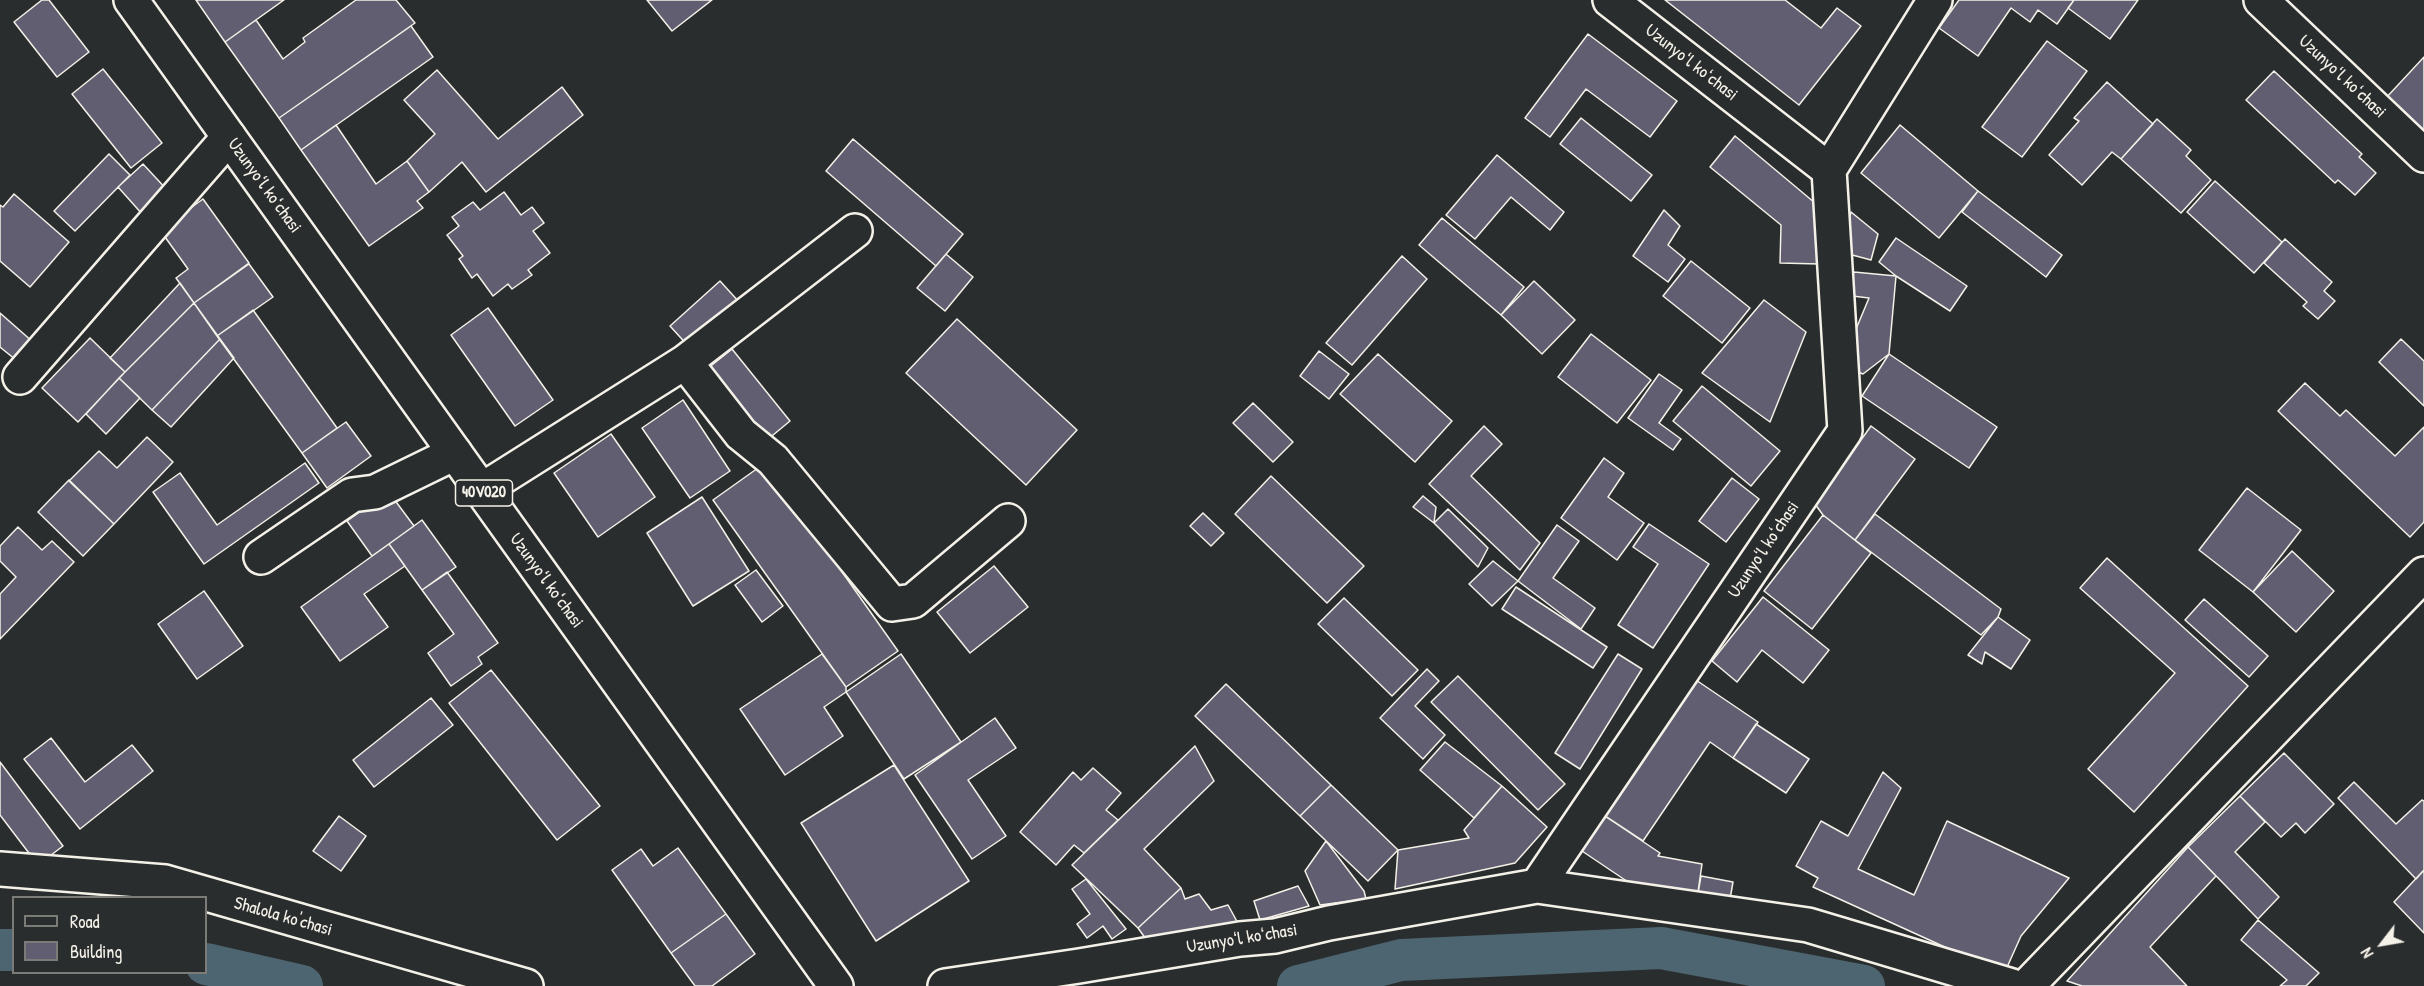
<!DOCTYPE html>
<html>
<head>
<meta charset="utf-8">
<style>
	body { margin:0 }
	#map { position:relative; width:2424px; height:986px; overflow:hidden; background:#2a2d2e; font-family:"Patrick Hand",sans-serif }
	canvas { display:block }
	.legend { position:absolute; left:12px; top:896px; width:195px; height:78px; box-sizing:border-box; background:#2a2d2e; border:2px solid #7b7b78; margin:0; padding:8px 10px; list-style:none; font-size:18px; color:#f4f1e8 }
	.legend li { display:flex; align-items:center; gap:12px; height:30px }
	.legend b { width:30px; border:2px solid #7b7b78 }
	.north { position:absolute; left:2352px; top:914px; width:60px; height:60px; -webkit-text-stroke:4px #2a2d2e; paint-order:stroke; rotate:239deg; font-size:16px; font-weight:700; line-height:24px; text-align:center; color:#f4f1e8 }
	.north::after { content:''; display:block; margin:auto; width:21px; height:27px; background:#f4f1e8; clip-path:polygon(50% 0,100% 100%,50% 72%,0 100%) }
</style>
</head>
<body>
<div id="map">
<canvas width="2424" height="986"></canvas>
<ul class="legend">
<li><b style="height:8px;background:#2a2d2e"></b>Road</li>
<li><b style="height:16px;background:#605e70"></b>Building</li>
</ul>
<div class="north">N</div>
</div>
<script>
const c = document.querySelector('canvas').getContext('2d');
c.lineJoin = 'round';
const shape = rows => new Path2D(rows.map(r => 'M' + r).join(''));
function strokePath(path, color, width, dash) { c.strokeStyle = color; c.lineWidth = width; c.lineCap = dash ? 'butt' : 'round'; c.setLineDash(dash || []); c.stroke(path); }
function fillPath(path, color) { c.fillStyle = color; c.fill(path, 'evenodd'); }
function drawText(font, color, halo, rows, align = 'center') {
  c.font = font + ' "Patrick Hand",sans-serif'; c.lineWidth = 6; c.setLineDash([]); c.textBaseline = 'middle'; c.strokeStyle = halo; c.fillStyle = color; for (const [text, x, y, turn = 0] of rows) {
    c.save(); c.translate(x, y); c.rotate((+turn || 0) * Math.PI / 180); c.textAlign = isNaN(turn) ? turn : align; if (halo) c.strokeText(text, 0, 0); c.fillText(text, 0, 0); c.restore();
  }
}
const canal = shape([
	[0,950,14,950],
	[206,964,302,986],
	[1298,986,1401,960,1661,948,1864,986]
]);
const building = shape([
	[42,0,49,0,89,52,57,77,14,22,42,0],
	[196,0,284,0,225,42,196,0],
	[356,0,396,0,415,23,279,118,225,42,256,20,283,59,305,42,303,38,356,0],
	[647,0,712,0,672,31,647,0],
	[1665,0,1785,0,1821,28,1837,8,1861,26,1799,105,1665,0],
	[1959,0,2074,0,2057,24,2038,10,2030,22,2011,8,1978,56,1939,28,1959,0],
	[2074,0,2138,0,2110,39,2068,8,2074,0],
	[411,26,433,57,301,150,279,118,411,26],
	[1588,34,1677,101,1650,137,1586,89,1550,137,1525,118,1588,34],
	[2047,41,2087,71,2022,157,1982,127,2047,41],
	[2424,57,2424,135,2385,99,2424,57],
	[103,69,162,143,131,168,72,94,103,69],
	[437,70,498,139,562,87,583,115,486,192,462,162,429,192,407,161,435,134,404,100,437,70],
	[2274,71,2362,154,2359,157,2376,173,2355,195,2338,180,2335,183,2246,100,2274,71],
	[2107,82,2153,124,2121,159,2112,152,2082,185,2049,155,2079,121,2074,118,2107,82],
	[1581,118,1652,175,1631,201,1560,144,1581,118],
	[2157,119,2191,150,2186,156,2211,180,2181,213,2121,159,2157,119],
	[336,125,376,184,407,161,429,192,417,201,423,208,369,246,301,150,336,125],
	[1900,125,1978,191,1939,238,1861,173,1900,125],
	[1735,136,1821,208,1820,264,1780,263,1781,225,1710,167,1735,136],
	[853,139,963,234,936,266,826,171,853,139],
	[109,154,130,175,75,231,54,211,109,154],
	[1497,155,1564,212,1550,230,1511,197,1475,239,1446,215,1497,155],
	[143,164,169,192,143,215,118,187,143,164],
	[2215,181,2282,242,2254,273,2187,212,2215,181],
	[1978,191,2062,255,2046,277,1962,212,1978,191],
	[504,192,521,215,532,207,544,223,533,231,550,253,528,270,532,275,512,289,508,284,493,296,477,274,472,278,459,259,463,256,447,235,459,226,452,217,473,202,480,210,504,192],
	[14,194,69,242,30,287,0,261,0,205,3,207,14,194],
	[203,199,249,263,194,303,176,278,188,269,160,230,203,199],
	[1664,210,1680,226,1668,245,1685,259,1668,282,1633,256,1664,210],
	[1851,212,1878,234,1871,260,1841,252,1851,212],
	[1442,218,1524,287,1501,315,1419,245,1442,218],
	[1896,238,1967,286,1950,311,1896,276,1879,262,1896,238],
	[2285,239,2332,282,2324,291,2335,301,2318,319,2303,306,2307,302,2264,263,2285,239],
	[946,254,973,277,945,311,917,288,946,254],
	[1402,256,1427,279,1352,365,1326,343,1402,256],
	[1691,261,1750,308,1722,343,1663,296,1691,261],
	[249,264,273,297,217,336,194,303,249,264],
	[1854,272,1896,276,1889,354,1863,374,1841,365,1869,298,1844,295,1854,272],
	[720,281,740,303,690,348,670,326,720,281],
	[1534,281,1575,320,1542,354,1501,315,1534,281],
	[180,283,194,303,125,372,110,358,180,283],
	[1764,300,1806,332,1770,422,1702,373,1764,300],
	[194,303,220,339,152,410,119,378,194,303],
	[488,308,553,400,515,426,451,335,488,308],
	[253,310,337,428,302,453,217,336,253,310],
	[0,313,33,342,16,360,0,347,0,313],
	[957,319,1077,430,1026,485,906,373,957,319],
	[1591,334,1651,380,1617,423,1558,377,1591,334],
	[90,338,125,372,78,422,42,388,90,338],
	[220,339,234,358,171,427,152,410,220,339],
	[2401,339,2424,361,2424,406,2379,362,2401,339],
	[732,349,790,421,761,445,702,373,732,349],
	[1319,351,1349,374,1329,399,1300,376,1319,351],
	[1378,354,1452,421,1415,462,1340,394,1378,354],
	[1889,354,1997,427,1969,468,1862,396,1889,354],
	[1659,374,1682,390,1659,423,1681,439,1673,450,1628,418,1659,374],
	[119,378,140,398,106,434,86,414,119,378],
	[2305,383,2340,416,2346,410,2395,456,2424,427,2424,522,2410,537,2278,411,2305,383],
	[1702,386,1780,451,1751,486,1673,421,1702,386],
	[683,400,730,471,690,498,642,428,683,400],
	[1253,403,1293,442,1273,462,1233,423,1253,403],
	[346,422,371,456,327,488,302,453,346,422],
	[1484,426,1502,444,1471,476,1540,543,1520,570,1429,484,1484,426],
	[1871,426,1915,459,1855,540,1823,515,1815,504,1871,426],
	[611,434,655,497,598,537,554,473,611,434],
	[147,437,173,462,114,524,69,481,99,451,117,468,147,437],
	[1604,458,1624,473,1608,497,1644,523,1617,560,1561,518,1604,458],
	[305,463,319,483,204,564,153,492,180,473,217,525,305,463],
	[765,463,898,651,846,687,713,500,765,463],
	[1271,476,1364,566,1327,603,1235,514,1271,476],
	[1732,478,1759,499,1726,542,1699,521,1732,478],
	[69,480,114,524,83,556,38,512,69,480],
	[2247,488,2301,530,2253,592,2199,550,2247,488],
	[388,491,414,526,372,556,347,521,388,491],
	[1423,496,1436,507,1434,523,1413,507,1423,496],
	[702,497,749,571,693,606,647,533,702,497],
	[1448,509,1488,548,1478,567,1434,523,1448,509],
	[1203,513,1224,533,1211,546,1190,526,1203,513],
	[1875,514,2001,609,1998,617,1981,635,1855,540,1875,514],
	[1823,515,1871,553,1812,629,1764,591,1823,515],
	[422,520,456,567,422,590,389,544,422,520],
	[1649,524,1709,564,1653,648,1618,625,1658,564,1633,547,1649,524],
	[1557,525,1579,541,1553,578,1595,608,1581,629,1518,581,1557,525],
	[18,527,42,550,52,541,74,562,0,639,0,594,16,577,0,561,0,546,18,527],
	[389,544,405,566,364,594,388,627,340,661,301,607,389,544],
	[2292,551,2334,591,2296,632,2253,592,2292,551],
	[2107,558,2248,686,2134,812,2088,769,2175,673,2080,588,2107,558],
	[1493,561,1518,581,1492,606,1469,584,1493,561],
	[994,566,1028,607,970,653,937,612,994,566],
	[756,570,783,606,762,622,735,585,756,570],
	[447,572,498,643,478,657,482,664,451,686,428,653,454,634,422,590,447,572],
	[1516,587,1607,647,1593,668,1502,609,1516,587],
	[204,591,243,646,197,679,158,624,204,591],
	[1763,597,1829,650,1803,683,1762,650,1737,682,1712,661,1763,597],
	[1344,598,1418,670,1392,696,1318,624,1344,598],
	[2204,599,2268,656,2249,677,2185,620,2204,599],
	[1998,617,2030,640,2011,669,1985,652,1982,664,1968,655,1998,617],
	[822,654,846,687,846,692,824,707,843,736,785,775,740,709,822,654],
	[901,654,961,742,904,779,846,692,901,654],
	[1618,654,1642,669,1580,769,1555,753,1618,654],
	[1427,669,1439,681,1415,706,1445,735,1423,759,1380,718,1427,669],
	[491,670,600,806,557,840,449,703,491,670],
	[1458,676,1565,784,1538,810,1431,702,1458,676],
	[1693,678,1758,722,1733,758,1710,742,1643,841,1602,814,1693,678],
	[1226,684,1331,785,1300,816,1195,716,1226,684],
	[431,698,453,725,374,787,353,760,431,698],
	[995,718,1016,748,968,780,1006,836,972,859,915,775,995,718],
	[1756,724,1809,759,1786,793,1733,758,1756,724],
	[51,738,85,782,132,745,153,771,80,829,24,759,51,738],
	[1445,742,1502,786,1474,818,1420,770,1445,742],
	[1195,746,1214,781,1144,849,1181,888,1138,928,1072,865,1195,746],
	[2284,753,2334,804,2305,833,2296,823,2281,837,2240,796,2284,753],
	[0,762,63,846,38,865,0,815,0,762],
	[894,765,969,881,876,941,801,823,894,765],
	[1093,768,1121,793,1106,810,1118,820,1084,853,1074,845,1056,865,1020,832,1073,772,1081,780,1093,768],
	[1883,772,1901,788,1858,869,1914,895,1947,821,2069,878,2021,936,2004,974,1813,887,1818,878,1796,866,1821,821,1848,836,1883,772],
	[2354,782,2396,824,2422,800,2424,801,2424,870,2416,879,2338,798,2354,782],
	[1331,785,1398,850,1368,881,1300,816,1331,785],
	[1502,786,1547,827,1515,863,1395,889,1398,850,1469,838,1464,830,1502,786],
	[2240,796,2265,822,2235,852,2279,897,2258,919,2188,847,2240,796],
	[1602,814,1660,853,1658,856,1702,864,1697,899,1637,888,1579,849,1602,814],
	[339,816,366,836,341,871,313,851,339,816],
	[1326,841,1364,891,1366,899,1320,905,1305,871,1326,841],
	[2188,847,2216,876,2150,947,2187,986,2082,986,2067,981,2188,847],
	[678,848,726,914,671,953,612,870,641,849,653,866,678,848],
	[2423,871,2424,872,2424,933,2394,902,2423,871],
	[1701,876,1733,882,1729,905,1697,899,1701,876],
	[1086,879,1126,929,1112,939,1103,926,1087,938,1077,924,1090,914,1072,889,1086,879],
	[1298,886,1309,906,1260,920,1254,901,1298,886],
	[1181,888,1185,899,1199,894,1211,910,1228,905,1239,925,1148,942,1138,928,1181,888],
	[726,914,755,954,712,986,695,986,671,953,726,914],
	[2258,920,2319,973,2306,986,2280,986,2287,980,2241,940,2258,920]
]);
const minor = shape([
	[1610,0,1829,170],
	[2261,0,2424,155],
	[685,362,741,434,773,460,892,604,913,601,1008,521],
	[20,377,229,137],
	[482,490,685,362,855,231],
	[261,557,352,495,375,492,455,453],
	[0,869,165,882,526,986],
	[1537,886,1845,431,1829,170,1935,0],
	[945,986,1079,966,1240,939,1275,936,1329,923,1537,886,1808,925,2012,986],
	[2027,986,2424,574]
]);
const major = shape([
	[131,0,836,986]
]);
const shields = [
	[484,493,57]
];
const shieldNames = [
	["40V020",484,493]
];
const streetNames = [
	["Uzunyoʻl koʻchasi",1691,63,38],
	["Uzunyoʻl koʻchasi",2342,77,43],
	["Uzunyoʻl koʻchasi",264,186,54],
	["Uzunyoʻl koʻchasi",1764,550,-56],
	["Uzunyoʻl koʻchasi",546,581,54],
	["Shalola ko'chasi",283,917,16],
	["Uzunyoʻl koʻchasi",1242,939,-9]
];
strokePath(canal, '#4c6570', 42);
fillPath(building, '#605e70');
strokePath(building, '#f4f1e8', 1.5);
strokePath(minor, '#f4f1e8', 38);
strokePath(major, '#f4f1e8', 38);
strokePath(minor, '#2a2d2e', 33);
strokePath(major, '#2a2d2e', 33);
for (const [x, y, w] of shields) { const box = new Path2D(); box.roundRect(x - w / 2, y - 13, w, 26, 4.5); c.fillStyle = '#2a2d2e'; c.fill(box); strokePath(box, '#f4f1e8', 1.5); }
drawText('bold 16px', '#f4f1e8', null, shieldNames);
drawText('18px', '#f4f1e8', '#2a2d2e', streetNames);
</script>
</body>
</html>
